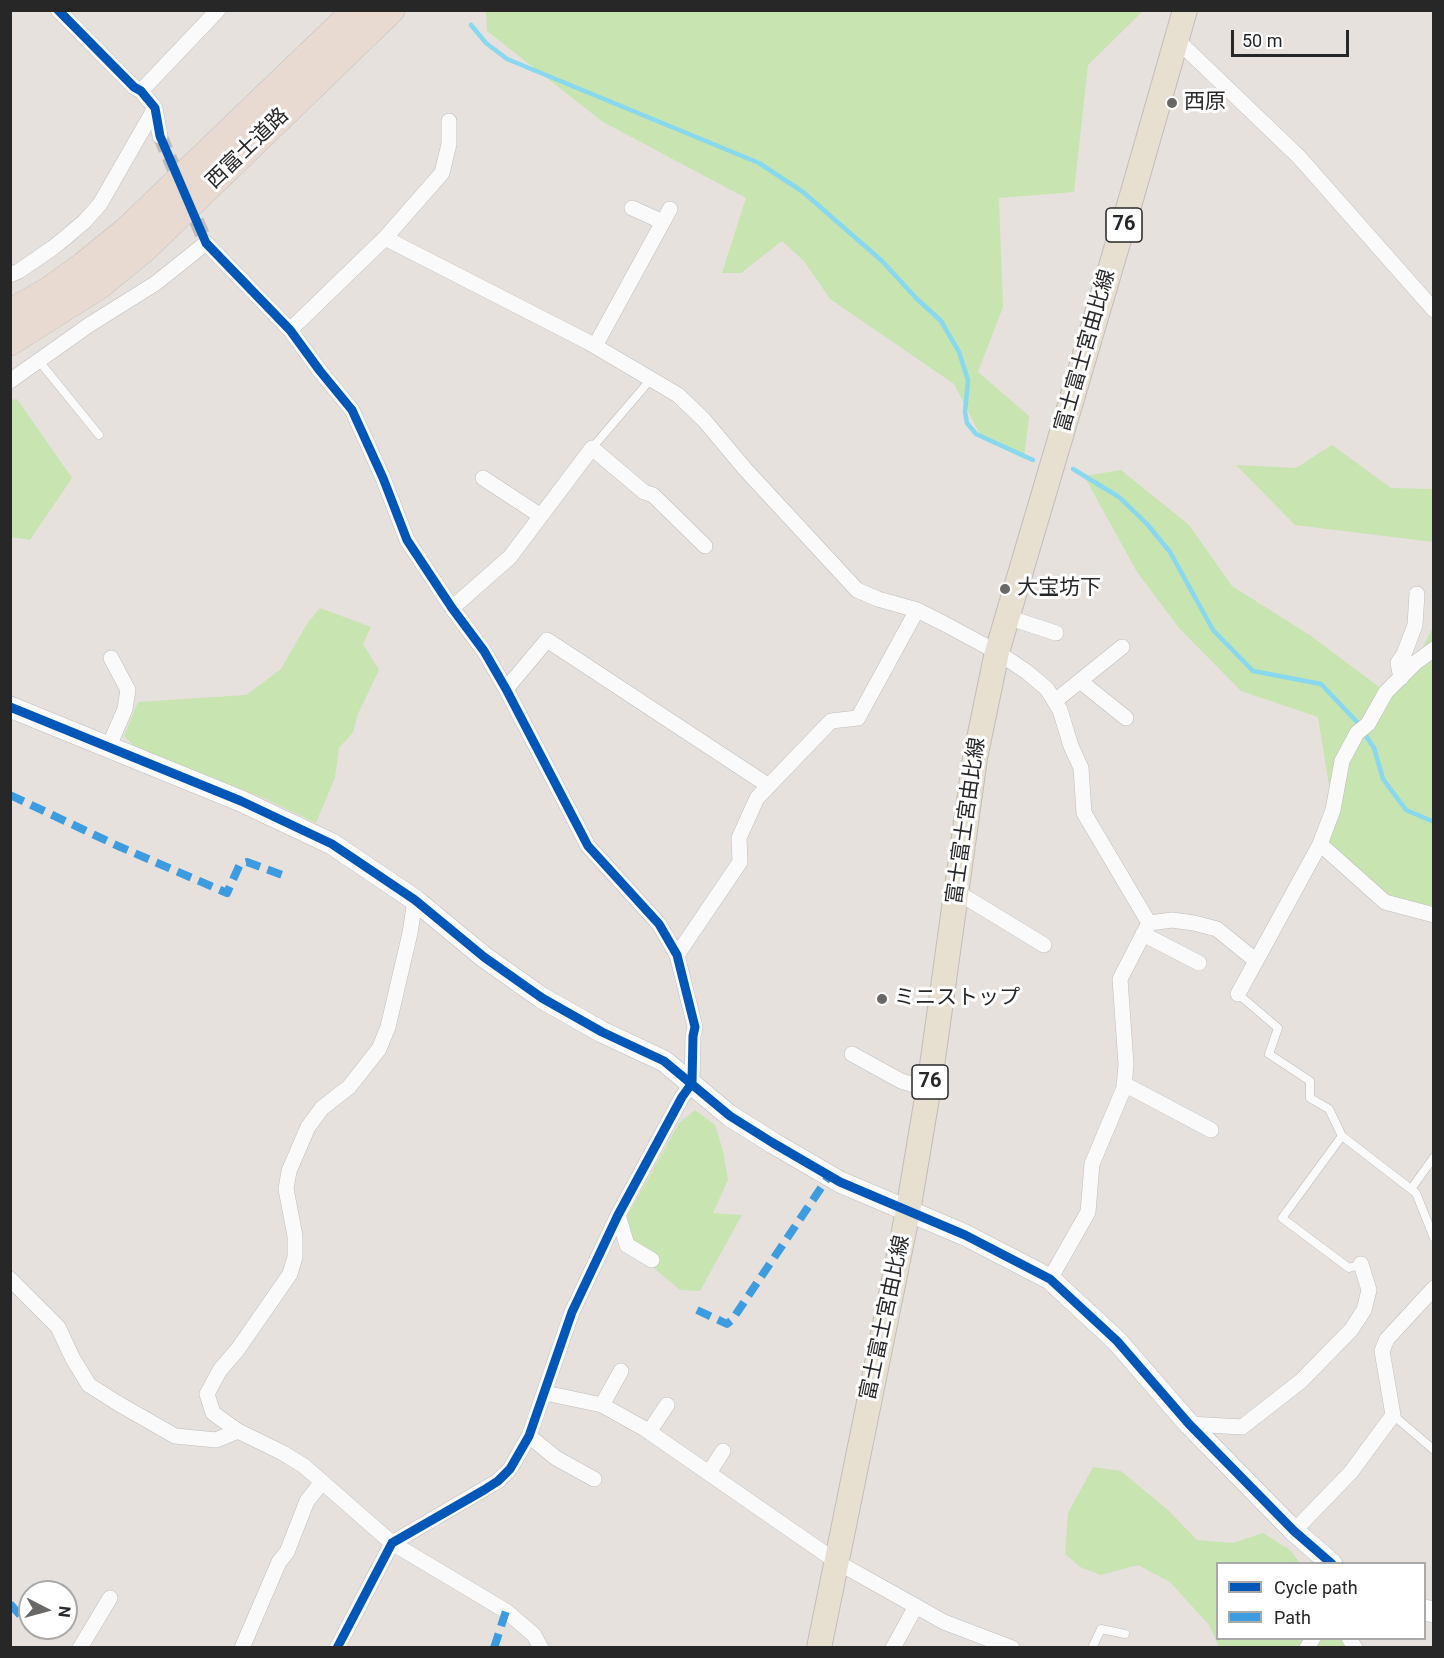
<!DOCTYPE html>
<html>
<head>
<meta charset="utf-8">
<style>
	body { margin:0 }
	#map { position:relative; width:1444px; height:1658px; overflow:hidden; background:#e6e1dc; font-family:Roboto,sans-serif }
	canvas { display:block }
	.frame { position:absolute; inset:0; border:12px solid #272727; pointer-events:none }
	.legend { position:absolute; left:1216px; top:1562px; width:210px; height:78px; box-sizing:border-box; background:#fff; border:2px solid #a9a9a9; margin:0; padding:8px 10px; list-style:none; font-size:18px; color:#272727 }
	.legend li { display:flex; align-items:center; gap:12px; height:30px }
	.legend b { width:30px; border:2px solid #a9a9a9 }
	.north { position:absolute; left:18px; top:1580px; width:60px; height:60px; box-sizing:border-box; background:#fff; border:2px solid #a9a9a9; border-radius:50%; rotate:96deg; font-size:16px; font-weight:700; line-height:24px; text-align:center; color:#272727 }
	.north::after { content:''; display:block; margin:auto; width:21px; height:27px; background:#6a6866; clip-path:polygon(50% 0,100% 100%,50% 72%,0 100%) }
	.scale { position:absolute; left:1231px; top:30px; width:118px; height:27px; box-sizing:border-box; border:3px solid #272727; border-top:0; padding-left:8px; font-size:18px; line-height:21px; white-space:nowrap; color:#272727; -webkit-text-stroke:4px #fff; paint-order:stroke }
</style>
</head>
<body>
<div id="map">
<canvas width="1444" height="1658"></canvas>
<div class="frame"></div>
<ul class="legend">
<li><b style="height:8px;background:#0057b8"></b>Cycle path</li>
<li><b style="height:8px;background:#3d9ce0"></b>Path</li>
</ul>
<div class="north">N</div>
<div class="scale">50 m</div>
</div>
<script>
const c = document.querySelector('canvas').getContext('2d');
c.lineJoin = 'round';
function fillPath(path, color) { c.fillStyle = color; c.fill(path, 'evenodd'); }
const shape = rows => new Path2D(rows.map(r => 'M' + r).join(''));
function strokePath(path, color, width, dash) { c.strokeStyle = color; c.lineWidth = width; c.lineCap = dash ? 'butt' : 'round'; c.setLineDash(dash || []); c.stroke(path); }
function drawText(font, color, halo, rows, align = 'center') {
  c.font = font + ' Roboto,"Noto Sans JP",sans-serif'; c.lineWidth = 6; c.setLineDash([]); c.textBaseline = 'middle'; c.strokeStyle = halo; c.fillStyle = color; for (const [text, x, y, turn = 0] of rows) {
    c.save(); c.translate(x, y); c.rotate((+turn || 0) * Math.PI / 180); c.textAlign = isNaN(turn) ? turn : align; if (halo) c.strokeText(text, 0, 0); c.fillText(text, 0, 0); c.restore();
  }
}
const green = shape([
	[486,11,1143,11,1088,65,1074,192,999,198,1003,307,978,372,1029,416,1024,459,982,439,954,384,830,299,804,261,782,241,741,273,722,273,746,198,603,122,487,31],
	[17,399,72,478,30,540,11,537,11,400],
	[1332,445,1391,488,1433,489,1433,542,1295,525,1236,465,1296,468],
	[1121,470,1189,525,1232,586,1311,636,1386,692,1415,663,1433,627,1433,914,1395,905,1325,846,1334,817,1318,717,1241,691,1179,628,1137,572,1084,476],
	[320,608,371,627,363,644,379,670,358,714,353,732,339,748,335,777,316,823,261,797,134,746,124,736,138,702,246,695,281,669,306,625],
	[695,1110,715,1125,723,1151,728,1180,713,1213,742,1215,700,1291,680,1290,616,1236,679,1123],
	[1093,1467,1121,1471,1169,1511,1197,1540,1233,1543,1263,1533,1290,1550,1300,1563,1218,1564,1218,1638,1350,1639,1357,1647,1219,1647,1209,1625,1170,1582,1138,1565,1101,1575,1080,1567,1065,1554,1068,1513]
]);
const stream = shape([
	[471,25,486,43,507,59,759,163,803,192,882,261,916,298,941,321,959,352,968,380,965,412,967,423,976,434,1033,460],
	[1073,469,1119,497,1147,524,1170,552,1213,630,1253,671,1321,684,1357,722,1374,748,1383,779,1406,810,1434,822]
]);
const streetTunnel = shape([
	[160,136,206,243]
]);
const lane = shape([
	[39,361,99,435],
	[592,448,651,379],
	[1238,994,1278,1028,1269,1054,1310,1081,1310,1098,1329,1109,1342,1136,1416,1193,1434,1238],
	[1342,1136,1282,1218,1349,1268,1361,1264],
	[1411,1189,1434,1157],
	[1393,1415,1434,1450],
	[1092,1648,1101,1629,1125,1634]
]);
const street = shape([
	[58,10,134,87,141,91,155,108,160,136],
	[1176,39,1299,157,1434,310],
	[141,91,218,10],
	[632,208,663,222],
	[385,238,442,173,449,144,449,121],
	[10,275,19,271,54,247,84,222,100,204,155,108],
	[290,330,385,238,588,342,678,395,704,420,745,469,857,590,878,599,917,610,943,623,997,652,1027,672,1047,689,1060,710,1071,746,1081,768,1084,813,1149,923],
	[595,346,670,209],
	[10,381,89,325,156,283,206,243,290,330,320,371,352,410,383,478,407,540,452,608,484,651,506,689,588,846,659,924,677,955,695,1027,693,1036,692,1083,682,1097,618,1215,572,1312,529,1436,510,1469,498,1481,392,1543,337,1648],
	[483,478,541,516],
	[452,608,510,557,592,448,644,492,653,495,705,546],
	[1007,617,1056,633],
	[1401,678,1398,663,1404,654,1415,625,1417,594],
	[1080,681,1126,718],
	[506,689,547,640,769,786],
	[1055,701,1122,647],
	[109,746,125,709,128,690,111,658],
	[1320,844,1385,902,1434,915],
	[957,892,1044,945],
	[1149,923,1172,920,1194,923,1217,929,1255,960],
	[1143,934,1199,963],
	[677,955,740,862,739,838,757,798,831,721,858,718,917,610],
	[1238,994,1320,844,1333,810,1342,761,1357,733,1368,724,1386,692,1415,663,1434,649],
	[852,1054,901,1081,928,1089],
	[1124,1084,1211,1130],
	[618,1215,627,1245,652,1260],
	[10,1279,58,1327,73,1359,89,1385,119,1404,175,1436,216,1440,238,1431,283,1453,304,1466,392,1543,506,1611,534,1635,541,1648],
	[1050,1279,1088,1212,1092,1164,1124,1088,1126,1064,1120,979,1149,923],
	[545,1393,602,1405,645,1429,837,1562,944,1622,1012,1648],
	[602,1405,621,1371],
	[1189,1424,1242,1427,1301,1381,1351,1330,1364,1310,1369,1290,1361,1264],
	[238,1431,213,1413,207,1394,220,1370,238,1349,290,1274,295,1257,295,1236,286,1189,289,1171,308,1127,322,1108,349,1087,379,1049,388,1027,410,933,415,900],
	[649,1432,667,1405],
	[529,1436,556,1458,594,1479],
	[709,1473,723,1451],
	[1294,1531,1351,1472,1393,1415,1382,1351,1387,1339,1434,1288],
	[1349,1638,1355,1648],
	[80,1648,110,1598],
	[242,1648,279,1562,287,1552,307,1501,322,1482],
	[893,1648,916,1606],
	[1307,1648,1313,1638]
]);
const secondary = shape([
	[10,707,241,801,332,844,415,900,484,957,542,998,602,1032,664,1061,730,1116,773,1143,840,1182,965,1235,1050,1279,1117,1341,1189,1424,1294,1531,1332,1564],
	[1424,1610,1434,1612]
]);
const primary = shape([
	[819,1648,908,1211,930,1080,975,758,997,652,1133,192,1185,10]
]);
const highway = shape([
	[10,313,51,289,84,265,126,231,356,10],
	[10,342,100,285,144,249,391,10]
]);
const quiet = shape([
	[10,795,118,846,227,893,240,864,247,862,288,877],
	[697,1310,727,1324,732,1320,829,1176],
	[10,1604,30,1626],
	[494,1648,506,1611]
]);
const cycleway = shape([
	[58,10,134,87,141,91,155,108,160,136,206,243,290,330,320,371,352,410,383,478,407,540,452,608,484,651,506,689,588,846,659,924,677,955,695,1027,693,1036,692,1083,682,1097,618,1215,572,1312,529,1436,510,1469,498,1481,484,1490,392,1543,337,1648],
	[10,707,241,801,332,844,415,900,484,957,542,998,602,1032,664,1061,730,1116,773,1143,840,1182,965,1235,1050,1279,1117,1341,1189,1424,1294,1531,1332,1564]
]);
const markers = [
	[1172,103,6,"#6a6866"],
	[1005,589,6,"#6a6866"],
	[882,999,6,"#6a6866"]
];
const shields = [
	[1124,225,36],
	[930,1082,36]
];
const shieldNames = [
	["76",1124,225],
	["76",930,1082]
];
const poiNames = [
	["西原",1184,103],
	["大宝坊下",1017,589],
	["ミニストップ",894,999]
];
const streetNames = [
	["西富士道路",248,149,-44],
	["富士富士宮由比線",1086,351,-74],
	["富士富士宮由比線",967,821,-82],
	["富士富士宮由比線",886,1318,-78]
];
fillPath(green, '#c8e4b1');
strokePath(stream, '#88d8ef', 4.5);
strokePath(streetTunnel, '#c0bcb8', 15, [15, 8]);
strokePath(lane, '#bfbdbe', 9);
strokePath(street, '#bfbdbe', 16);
strokePath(secondary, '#bfbdbe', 22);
strokePath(primary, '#bfbdbb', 26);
strokePath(highway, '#bfbdbb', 28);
strokePath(lane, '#fbfafa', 8);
strokePath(street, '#fbfafa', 15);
strokePath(secondary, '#fbfafa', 21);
strokePath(primary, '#e7e0d0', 24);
strokePath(highway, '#e8dad1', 27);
strokePath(quiet, '#3d9ce0', 8, [15, 8]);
strokePath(cycleway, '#0057b8', 9);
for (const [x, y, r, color] of markers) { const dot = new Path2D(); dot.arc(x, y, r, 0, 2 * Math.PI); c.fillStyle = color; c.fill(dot); strokePath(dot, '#fff', 2); }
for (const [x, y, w] of shields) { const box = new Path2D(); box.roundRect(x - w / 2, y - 17, w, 34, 4.5); c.fillStyle = '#fff'; c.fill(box); strokePath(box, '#272727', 1.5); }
drawText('bold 20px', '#272727', null, shieldNames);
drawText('21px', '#272727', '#fff', poiNames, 'left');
drawText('21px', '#272727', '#fff', streetNames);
</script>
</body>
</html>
